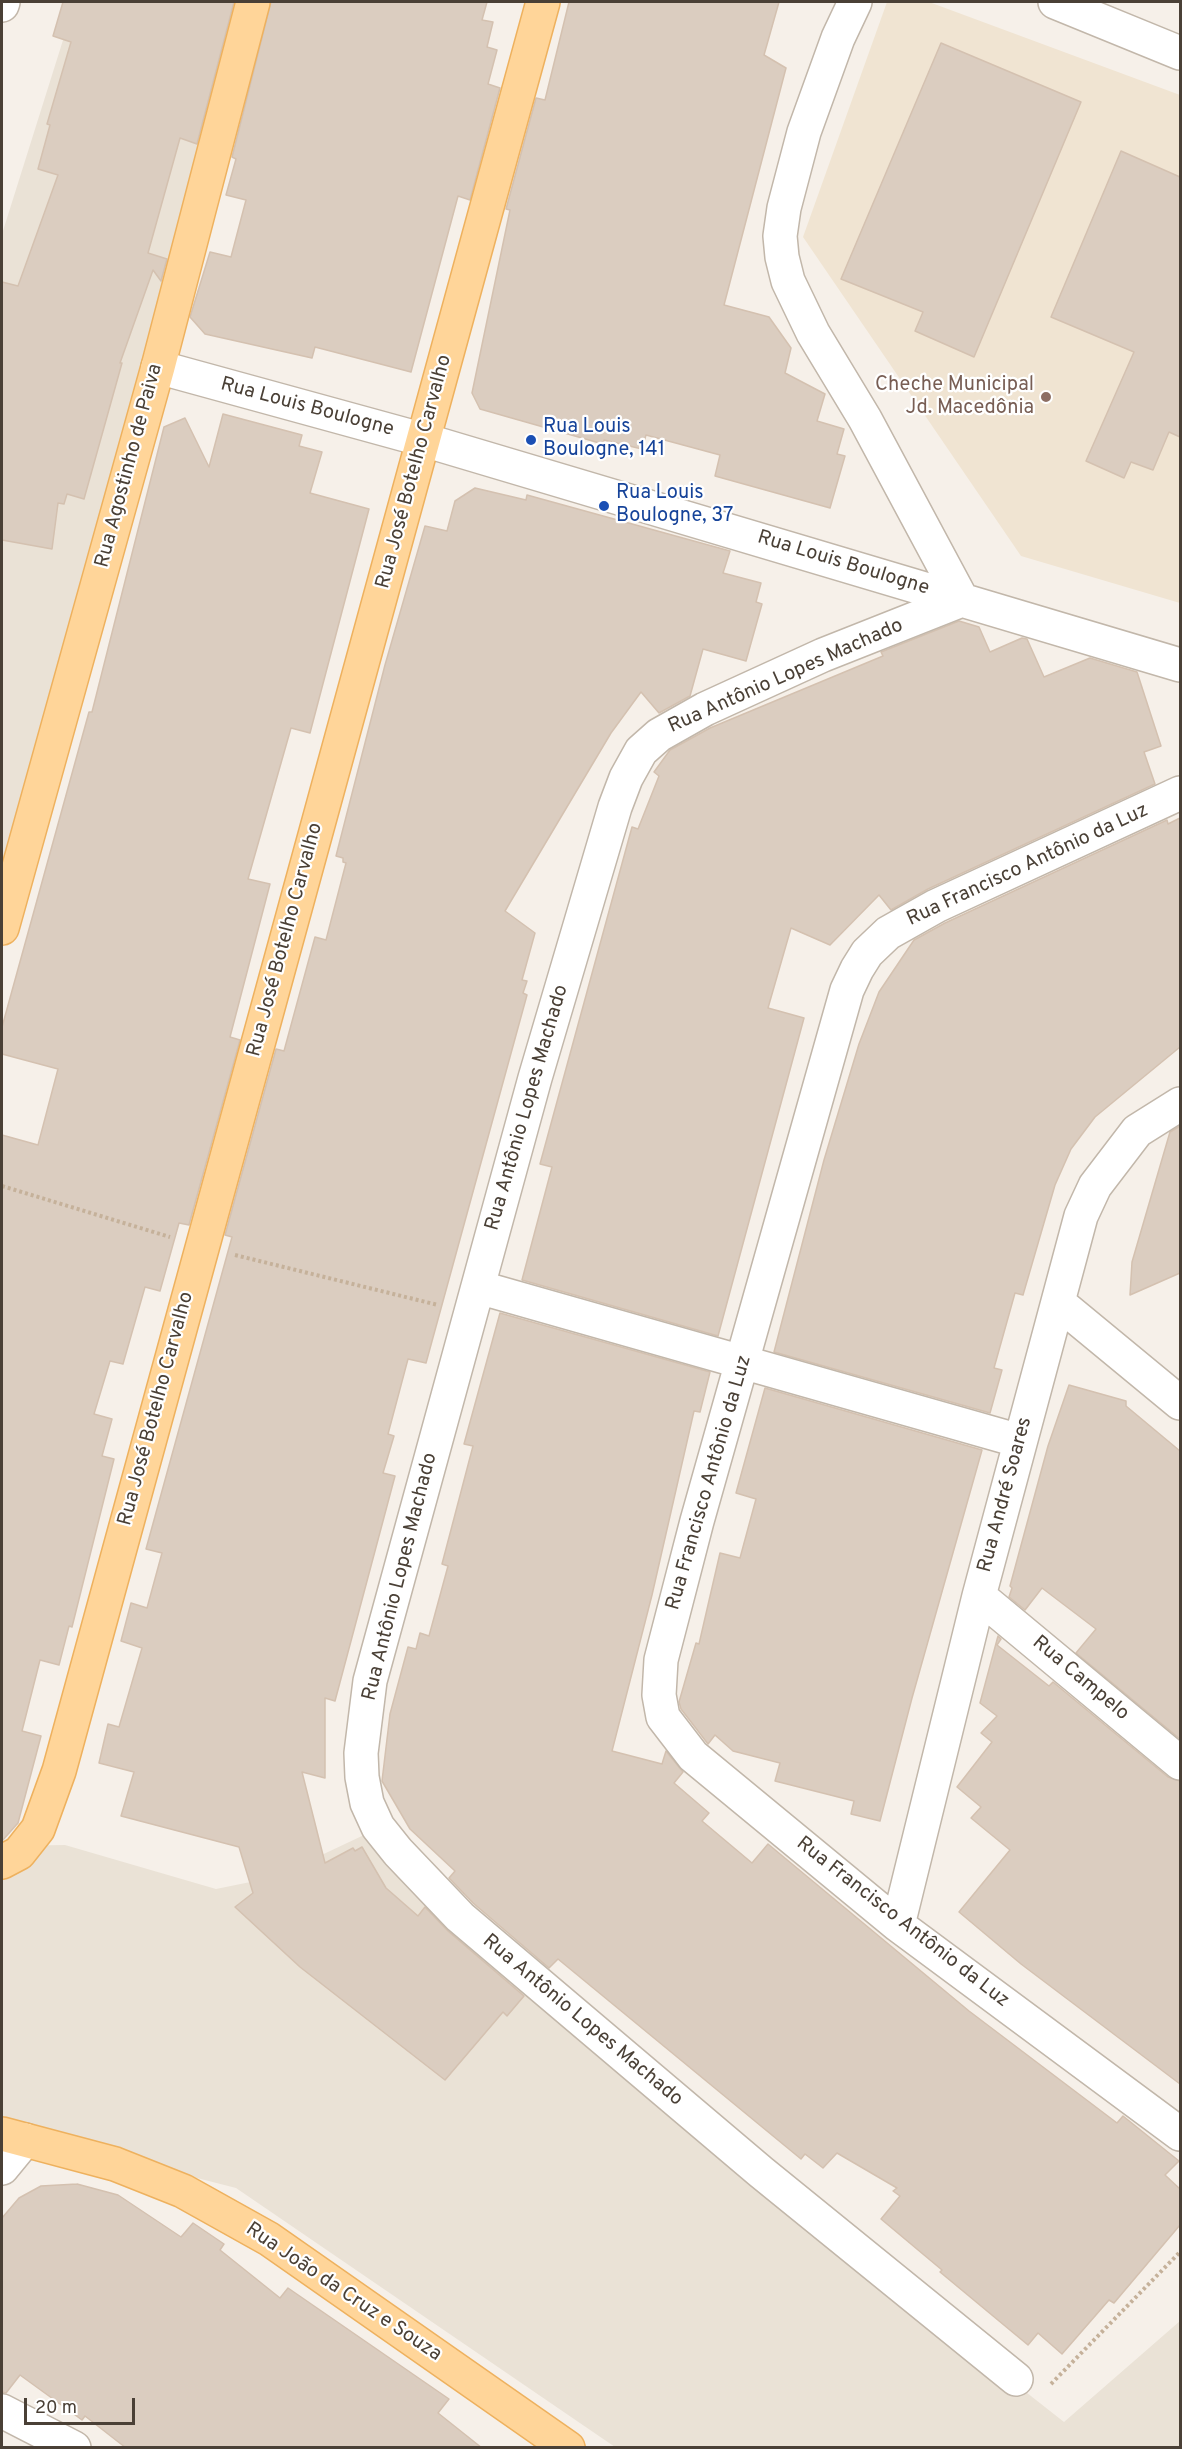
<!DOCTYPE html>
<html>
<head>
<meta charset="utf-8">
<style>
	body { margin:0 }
	#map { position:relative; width:1182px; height:2449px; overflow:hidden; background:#f6f0e9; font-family:Overpass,sans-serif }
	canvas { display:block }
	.frame { position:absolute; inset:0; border:3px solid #4a4036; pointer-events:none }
	.scale { position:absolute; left:24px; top:2398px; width:111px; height:27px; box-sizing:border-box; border:3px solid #4a4036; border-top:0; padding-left:8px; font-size:18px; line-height:21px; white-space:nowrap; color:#4a4036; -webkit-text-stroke:4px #fff; paint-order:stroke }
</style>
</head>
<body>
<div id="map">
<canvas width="1182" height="2449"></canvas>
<div class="frame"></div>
<div class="scale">20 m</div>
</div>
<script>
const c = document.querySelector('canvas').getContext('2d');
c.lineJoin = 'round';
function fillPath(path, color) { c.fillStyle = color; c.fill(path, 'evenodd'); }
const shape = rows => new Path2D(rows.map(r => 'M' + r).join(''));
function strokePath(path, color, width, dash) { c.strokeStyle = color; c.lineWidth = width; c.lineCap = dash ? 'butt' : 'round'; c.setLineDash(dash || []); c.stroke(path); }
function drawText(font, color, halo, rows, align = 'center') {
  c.font = font + ' Overpass,sans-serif'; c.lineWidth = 4.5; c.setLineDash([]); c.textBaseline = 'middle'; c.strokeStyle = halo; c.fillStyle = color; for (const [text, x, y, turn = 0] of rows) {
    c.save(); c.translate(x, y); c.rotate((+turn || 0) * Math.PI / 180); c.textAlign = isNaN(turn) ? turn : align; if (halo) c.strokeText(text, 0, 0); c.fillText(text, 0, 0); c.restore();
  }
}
const residential = shape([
	[75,2,244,2,2,885,2,234],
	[364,1835,722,2153,1064,2422,1180,2321,1180,2447,615,2447,236,2188,2,2128,2,1846,65,1845,216,1889,275,1877]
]);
const education = shape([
	[887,2,929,2,1180,95,1180,603,1021,556,803,237]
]);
const building = shape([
	[63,2,234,2,197,144,180,138,148,253,167,259,161,281,153,270,120,363,122,363,84,499,67,494,64,504,58,503,52,549,2,540,2,282,18,286,58,175,38,169,50,125,47,124,71,42,53,36,63,2],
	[271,2,487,2,482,20,493,22,487,47,497,50,488,84,500,88,470,200,458,196,411,372,315,347,312,358,205,334,190,317,210,252,231,257,246,200,226,195,236,159,232,157,271,2],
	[569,2,779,2,764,55,786,68,724,305,769,317,791,348,785,373,825,394,817,421,844,429,837,454,845,456,830,508,715,476,720,455,646,435,642,449,604,440,603,444,480,409,472,393,510,210,506,209,536,98,545,100,569,2],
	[941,43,1081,102,974,357,915,331,923,312,841,279,941,43],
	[1121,151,1180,177,1180,437,1169,432,1153,470,1131,462,1124,478,1086,461,1134,352,1051,317,1121,151],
	[223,414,302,435,299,446,322,452,310,493,369,509,310,733,291,728,248,879,270,884,230,1037,240,1040,189,1225,179,1223,160,1291,145,1287,123,1364,110,1361,94,1414,112,1419,102,1456,114,1459,72,1627,69,1626,59,1665,40,1660,22,1731,41,1736,18,1823,2,1841,2,1135,38,1145,58,1069,2,1054,2,1027,89,712,92,712,164,427,185,418,209,467,223,414],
	[475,488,526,500,527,495,730,551,723,573,761,583,756,602,762,604,746,661,703,649,690,696,659,713,641,692,611,733,505,911,535,933,522,980,527,981,523,993,527,995,426,1363,408,1359,388,1434,394,1436,383,1473,395,1476,335,1701,325,1698,325,1778,302,1772,325,1863,353,1848,355,1851,362,1847,386,1888,418,1916,425,1907,448,1931,524,1996,507,2016,503,2012,445,2080,300,1967,235,1907,253,1893,239,1847,121,1816,134,1772,99,1763,108,1724,119,1727,142,1648,121,1641,131,1603,147,1608,162,1553,146,1549,232,1237,225,1235,276,1049,284,1051,315,937,326,940,346,863,343,862,343,858,336,856,385,665,425,526,447,531,455,501,475,488],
	[959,621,979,627,990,652,1022,638,1027,639,1044,677,1090,658,1137,672,1161,746,1144,752,1155,784,928,889,891,910,879,895,830,945,791,928,768,1008,804,1018,718,1336,522,1280,552,1167,540,1164,632,827,638,829,659,776,654,772,670,750,710,728,883,656,881,652,959,621],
	[1180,818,1180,1047,1095,1117,1071,1149,1055,1185,1023,1295,1015,1293,994,1368,1002,1370,990,1413,774,1352,824,1160,859,1044,879,992,914,940,945,923,1167,820,1168,824,1180,818],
	[1180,1126,1180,1273,1130,1295,1132,1262,1170,1132,1180,1126],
	[500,1313,710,1372,700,1412,694,1411,652,1595,612,1751,662,1764,666,1751,683,1772,674,1783,709,1813,702,1821,752,1863,768,1844,969,2011,1117,2123,1123,2116,1179,2161,1165,2175,1180,2189,1180,2225,1114,2303,1109,2300,1062,2354,1038,2333,1028,2345,940,2272,942,2270,881,2219,900,2196,893,2191,897,2188,837,2153,823,2168,805,2154,801,2159,558,1959,549,1968,473,1903,449,1878,455,1871,410,1829,382,1781,390,1714,408,1647,416,1649,420,1633,429,1636,448,1566,442,1564,473,1446,464,1444,500,1313],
	[1069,1385,1126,1401,1126,1406,1180,1451,1180,1739,1076,1653,1096,1629,1042,1588,1025,1610,1009,1597,1012,1588,1010,1586,1048,1446,1069,1385],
	[765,1388,982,1450,912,1698,880,1821,851,1814,854,1801,775,1781,780,1763,733,1751,715,1735,708,1744,681,1709,679,1702,696,1643,699,1644,720,1553,740,1558,756,1499,736,1493,765,1388],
	[998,1636,1001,1639,997,1645,1049,1686,1053,1682,1168,1777,1180,1781,1180,2084,1021,1964,959,1912,1010,1850,971,1818,981,1807,957,1787,992,1742,981,1733,997,1716,980,1703,998,1636],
	[77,2184,118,2195,181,2237,193,2223,224,2244,220,2250,280,2298,288,2288,449,2399,438,2413,482,2448,126,2448,85,2416,82,2420,20,2375,6,2393,2,2392,2,2218,19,2198,41,2186,77,2184]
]);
const path = shape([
	[2,1186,170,1237],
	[235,1255,438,1305],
	[1051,2384,1180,2252]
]);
const minor = shape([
	[855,2,838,38,804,132,784,208,780,236,782,257,788,281,813,333,865,419,962,600,823,655,705,709,659,735,641,751,626,778,615,807,535,1078,370,1681,361,1753,362,1777,367,1803,378,1827,398,1852,460,1917,761,2172,1016,2379],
	[1055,2,1180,53],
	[2,5,3,2],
	[158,367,424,440,1180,665],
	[1180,793,936,906,888,933,867,953,857,969,847,990,697,1521,661,1660,659,1695,663,1717,693,1756,898,1925,1180,2134],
	[478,1287,1020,1441],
	[1060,1304,1180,1403],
	[979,1596,1180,1763],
	[898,1925,979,1596,1081,1216,1095,1186,1137,1131,1180,1104],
	[2,2168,25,2140],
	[2,2411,74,2448]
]);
const major = shape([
	[2,928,158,367,253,2],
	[2,1862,19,1853,38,1829,59,1771,543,2],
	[2,2134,115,2164,183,2191,269,2239,568,2448]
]);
const markers = [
	[1046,397,6,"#8d6e63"],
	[531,440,6,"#1a4fb4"],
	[604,506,6,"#1a4fb4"]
];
const educationNames = [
	["Cheche Municipal",1034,386],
	["Jd. Macedônia",1034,409]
];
const streetNames = [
	["Rua Louis Boulogne",307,408,15],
	["Rua Agostinho de Paiva",130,466,-75],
	["Rua José Botelho Carvalho",415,472,-75],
	["Rua Louis Boulogne",843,564,17],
	["Rua Antônio Lopes Machado",786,677,-24],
	["Rua Francisco Antônio da Luz",1028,866,-25],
	["Rua José Botelho Carvalho",286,940,-75],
	["Rua Antônio Lopes Machado",528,1108,-74],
	["Rua José Botelho Carvalho",157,1409,-75],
	["Rua Francisco Antônio da Luz",710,1483,-74],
	["Rua André Soares",1006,1495,-75],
	["Rua Antônio Lopes Machado",401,1577,-76],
	["Rua Campelo",1080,1679,40],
	["Rua Francisco Antônio da Luz",902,1923,38],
	["Rua Antônio Lopes Machado",582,2021,40],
	["Rua João da Cruz e Souza",343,2293,34]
];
const transitNames = [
	["Rua Louis",543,428],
	["Boulogne, 141",543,451],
	["Rua Louis",616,494],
	["Boulogne, 37",616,517]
];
fillPath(residential, '#eae2d6');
fillPath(education, '#f0e4d2');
fillPath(building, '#dbcdc0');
strokePath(building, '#d4c1b0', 1.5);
strokePath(minor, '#c2b7aa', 36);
strokePath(major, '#eeb15e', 36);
strokePath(path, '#c5b19a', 4, [3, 3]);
strokePath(minor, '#fff', 33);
strokePath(major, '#ffd599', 33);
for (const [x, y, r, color] of markers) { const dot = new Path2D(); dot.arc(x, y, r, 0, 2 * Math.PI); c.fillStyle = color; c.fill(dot); strokePath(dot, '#fff', 2); }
drawText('20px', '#785e54', '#fff', educationNames, 'right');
drawText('20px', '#4a4036', '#fff', streetNames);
drawText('20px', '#164399', '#fff', transitNames, 'left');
</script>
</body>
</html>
